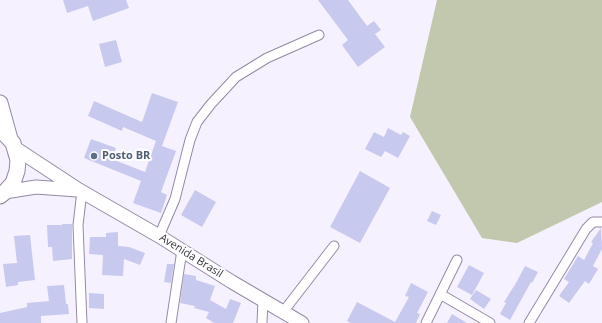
<!DOCTYPE html>
<html>
<head>
<meta charset="utf-8">
<style>
	body { margin:0 }
	canvas { display:block; background:#f6f1fe }
</style>
</head>
<body>
<canvas width="602" height="323"></canvas>
<script>
const c = document.querySelector('canvas').getContext('2d');
c.lineJoin = 'round';
function fillPath(path, color) { c.fillStyle = color; c.fill(path, 'evenodd'); }
const shape = rows => new Path2D(rows.map(r => 'M' + r).join(''));
function strokePath(path, color, width, dash) { c.strokeStyle = color; c.lineWidth = width; c.lineCap = dash ? 'butt' : 'round'; c.setLineDash(dash || []); c.stroke(path); }
function drawText(font, color, halo, rows, align = 'center') {
  c.font = font + ' "Open Sans",sans-serif'; c.lineWidth = 4; c.setLineDash([]); c.textBaseline = 'middle'; c.strokeStyle = halo; c.fillStyle = color; for (const [text, x, y, turn = 0] of rows) {
    c.save(); c.translate(x, y); c.rotate((+turn || 0) * Math.PI / 180); c.textAlign = isNaN(turn) ? turn : align; if (halo) c.strokeText(text, 0, 0); c.fillText(text, 0, 0); c.restore();
  }
}
const green = shape([
	[437,0,602,0,602,202,517,243,482,238,410,117]
]);
const building = shape([
	[63,0,126,0,129,8,93,21,88,6,67,13],
	[318,0,348,0,367,26,374,21,381,30,375,34,385,47,358,67,342,45,348,40],
	[116,40,122,62,105,67,99,44],
	[152,93,178,102,162,146,176,151,161,192,167,195,161,213,133,203,141,181,84,158,91,139,116,148,112,159,145,172,156,141,123,127,122,131,88,116,94,101,142,122],
	[388,128,401,135,403,132,410,136,398,158,385,151,381,157,365,149,374,132,384,137],
	[360,171,390,188,360,243,330,227],
	[195,190,216,202,202,227,181,215],
	[432,211,441,215,436,225,427,221],
	[62,224,72,224,72,259,53,261,52,247,48,247,47,225,62,225],
	[601,228,602,249,593,266,598,269,589,284,585,281,569,303,559,296,569,282,564,279,578,256,584,260,593,243,591,242],
	[118,232,118,246,129,247,145,253,140,265,124,259,123,276,102,275,103,255,89,254,90,237,106,237,106,233],
	[30,235,35,280,18,282,18,285,6,287,3,264,17,263,14,236],
	[167,264,174,264,171,283,164,282],
	[469,265,484,273,472,295,457,287],
	[525,266,538,272,532,283,531,282,510,320,500,314,506,303,504,302,516,283],
	[184,274,196,276,196,280,215,286,210,300,226,309,230,299,241,303,233,323,214,323,206,318,209,312,194,308,195,306,180,303],
	[411,283,428,292,417,313,420,314,416,323,351,323,347,321,357,302,395,322,409,297,405,296],
	[64,285,66,304,68,304,69,314,41,316,41,323,0,323,0,313,27,307,27,303,49,301,47,286],
	[476,290,491,299,484,309,470,299],
	[89,293,104,294,104,309,89,308],
	[452,314,467,323,447,323]
]);
const street = shape([
	[159,236,175,199,190,140,197,122,211,104,236,77,267,58,319,35],
	[440,294,490,323],
	[283,312,334,246],
	[82,323,78,225,82,191],
	[171,323,182,250],
	[262,323,263,300],
	[426,323,457,260],
	[529,323,586,229,593,222,602,222]
]);
const secondary = shape([
	[15,148,79,190,159,236,232,282,302,323],
	[5,192,36,187,77,190]
]);
const primary = shape([
	[0,103,10,139],
	[0,129,13,143,18,160,17,171,13,183,5,192,0,196]
]);
const markers = [
	[94,156,4,"#5c6f8a"]
];
const serviceNames = [
	["Posto BR",102,156]
];
const streetNames = [
	["Avenida Brasil",191,256,32]
];
fillPath(green, '#c1c8ae');
fillPath(building, '#c8c9ee');
strokePath(street, '#9589a5', 11);
strokePath(secondary, '#9589a5', 15);
strokePath(primary, '#9589a5', 17);
strokePath(street, '#fff', 9);
strokePath(secondary, '#fff', 13);
strokePath(primary, '#fff', 15);
for (const [x, y, r, color] of markers) { const dot = new Path2D(); dot.arc(x, y, r, 0, 2 * Math.PI); c.fillStyle = color; c.fill(dot); strokePath(dot, '#fff', 1.5); }
drawText('bold 11px', '#4e5e75', '#fff', serviceNames, 'left');
drawText('11px', '#393540', '#fff', streetNames);
</script>
</body>
</html>
